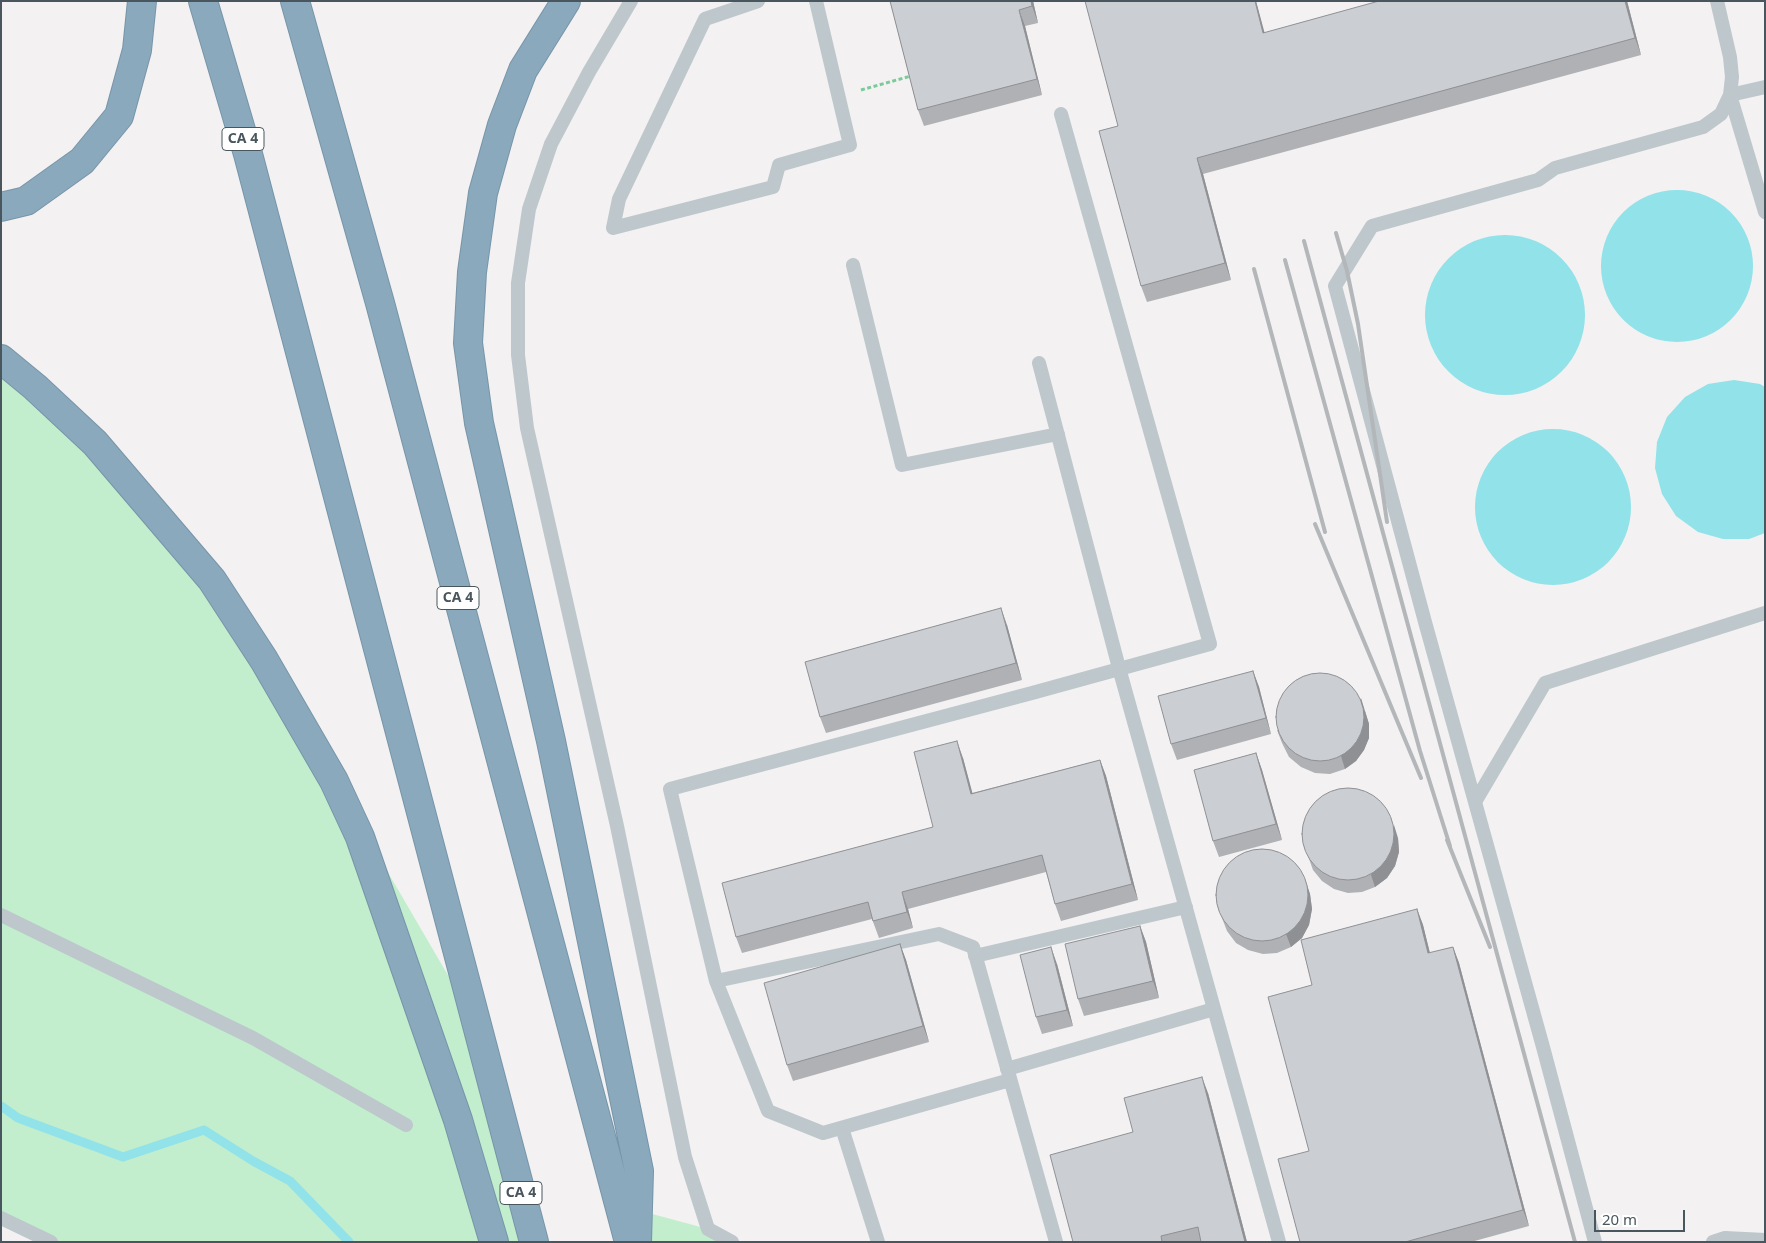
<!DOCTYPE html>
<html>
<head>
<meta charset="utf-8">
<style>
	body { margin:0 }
	#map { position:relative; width:1766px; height:1243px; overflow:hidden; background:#f3f1f1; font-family:"Noto Sans",sans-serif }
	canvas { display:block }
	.frame { position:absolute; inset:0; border:2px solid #49565d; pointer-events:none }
	.scale { position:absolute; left:1594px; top:1210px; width:91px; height:22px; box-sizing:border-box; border:2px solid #49565d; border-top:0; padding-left:6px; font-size:15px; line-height:18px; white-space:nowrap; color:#49565d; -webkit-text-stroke:4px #fff; paint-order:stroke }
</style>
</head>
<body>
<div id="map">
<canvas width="1766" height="1243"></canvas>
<div class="frame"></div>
<div class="scale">20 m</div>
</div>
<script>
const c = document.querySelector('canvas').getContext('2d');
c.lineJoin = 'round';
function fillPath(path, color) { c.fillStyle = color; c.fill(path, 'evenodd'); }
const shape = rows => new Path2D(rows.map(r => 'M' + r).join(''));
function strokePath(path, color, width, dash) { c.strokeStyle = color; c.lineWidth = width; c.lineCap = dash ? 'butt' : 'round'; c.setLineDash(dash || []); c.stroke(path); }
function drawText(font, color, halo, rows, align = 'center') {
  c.font = font + ' "Noto Sans",sans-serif'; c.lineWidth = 4; c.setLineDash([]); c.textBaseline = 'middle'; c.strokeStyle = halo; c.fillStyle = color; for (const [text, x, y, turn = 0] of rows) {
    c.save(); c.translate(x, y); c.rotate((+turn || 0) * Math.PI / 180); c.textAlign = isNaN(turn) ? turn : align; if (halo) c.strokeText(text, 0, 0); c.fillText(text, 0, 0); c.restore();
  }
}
const green = shape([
	[1,359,35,387,264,660,470,1013,534,1242,51,1242,1,1218],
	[619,1205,708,1229,732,1242,629,1242]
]);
const water = shape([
	'1601 266a76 76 0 1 1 152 0a76 76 0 1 1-152 0Z',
	'1425 315a80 80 0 1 1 160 0a80 80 0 1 1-160 0Z',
	[1734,380,1760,384,1765,387,1765,533,1749,539,1723,539,1698,532,1676,516,1662,494,1655,468,1657,442,1667,417,1685,397,1708,384],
	'1475 507a78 78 0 1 1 156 0a78 78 0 1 1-156 0Z'
]);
const stream = shape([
	[1,1106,18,1118,123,1157,204,1130,253,1161,290,1181,349,1242]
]);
const path = shape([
	[861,90,911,76]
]);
const lane = shape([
	[631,1,589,72,551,144,529,209,518,283,518,355,527,428,617,826,685,1157,708,1229,732,1242],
	[758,1,705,19,619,199,613,228,773,187,779,165,850,145,816,1],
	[1765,87,1730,95,1765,212],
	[853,265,902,465,1058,434],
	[1039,363,1119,668,1279,1242],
	[1475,802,1545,683,1765,613],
	[1,915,253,1038,406,1125],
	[975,956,1186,907],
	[716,981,768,1111,823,1133,1010,1080],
	[1007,1069,1214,1009],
	[842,1128,878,1242],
	[1,1218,51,1242],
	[1056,1242,973,947,939,934,716,981,670,789,1032,693,1210,644,1061,114],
	[1595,1242,1543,1047,1425,622,1335,286,1372,226,1538,180,1555,168,1703,127,1721,114,1730,95,1732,77,1730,57,1717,1],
	[1713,1242,1725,1238,1765,1240]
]);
const highway = shape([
	[203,1,248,154,534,1242],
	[295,1,380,303,629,1242],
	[566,1,523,70,502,125,483,193,472,272,468,343,479,423,551,741,639,1171,637,1242],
	[1,207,26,201,82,161,119,116,137,50,142,1],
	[1,359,35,387,95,443,212,580,264,660,334,781,360,837,387,915,458,1120,494,1242]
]);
const rail = shape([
	[1336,233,1347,271,1358,324,1387,522],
	[1304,241,1575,1242],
	[1285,260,1420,751,1450,846],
	[1254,269,1325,532],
	[1315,524,1421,778],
	[1447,840,1490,947]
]);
const wall = shape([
	[890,1,1033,1,1038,23,1025,26,1042,95,924,126,918,110],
	[1256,1,1264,33,1627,1,1641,55,1203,174,1231,280,1147,302,1141,286,1118,126],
	[1007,625,1022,680,826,733,820,717],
	[1253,671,1259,687,1271,734,1177,760,1171,744],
	[1365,711,1369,724,1369,738,1364,750,1356,761,1345,769,1330,774,1315,773,1301,767,1289,757,1282,743,1277,730],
	[1256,753,1262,770,1282,840,1219,857,1213,841],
	[963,758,972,793,1100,760,1106,776,1138,900,1061,921,1055,904,1046,872,908,909,913,928,879,938,872,919,742,953,736,937,933,827],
	[1398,838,1399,852,1395,866,1387,878,1375,887,1362,892,1348,893,1334,889,1322,881,1313,870,1303,842],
	[1306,882,1310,894,1312,909,1309,925,1302,938,1291,947,1277,953,1263,954,1248,950,1236,943,1227,931,1217,905],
	[1417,909,1423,925,1430,953,1453,947,1459,963,1529,1226,1471,1242,1300,1242,1309,1151,1312,985],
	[1140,926,1146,942,1159,998,1084,1016,1078,999],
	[900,944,906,960,929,1042,793,1081,787,1065],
	[1057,964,1073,1026,1042,1034,1036,1017],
	[1208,1093,1247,1242,1073,1242,1133,1132]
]);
const shadedWall = shape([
	[1031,1,1033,1,1038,23,1032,6],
	[1255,1,1256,1,1269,49,1263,33],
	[1625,1,1627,1,1641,55,1635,38],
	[1019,10,1025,26,1042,95,1037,79],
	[1197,158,1203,174,1231,280,1225,263],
	[1001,608,1007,625,1022,680,1016,663],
	[1253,671,1259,687,1271,734,1266,718],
	[1361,698,1369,724,1369,738,1364,750,1356,761,1345,769,1341,756],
	[957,741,963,758,977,810,971,794],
	[1256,753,1262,770,1282,840,1276,824],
	[1100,760,1106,776,1138,900,1132,884],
	[1394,825,1398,838,1399,852,1395,866,1387,878,1375,887,1371,875],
	[1306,882,1310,894,1312,909,1309,925,1302,938,1291,947,1286,934],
	[902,892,908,909,913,928,907,912],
	[1417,909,1423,925,1434,970,1428,953],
	[1140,926,1146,942,1159,998,1153,981],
	[900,944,906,960,929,1042,923,1026],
	[1051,947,1057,964,1073,1026,1067,1010],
	[1453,947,1459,963,1529,1226,1523,1210],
	[1202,1077,1208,1093,1247,1242,1245,1242]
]);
const building = shape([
	[890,1,1031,1,1032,6,1019,10,1037,79,918,110,890,1],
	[1085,1,1255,1,1263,33,1379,1,1625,1,1635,38,1197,158,1225,263,1141,286,1099,131,1118,126,1085,1],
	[1001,608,1016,663,820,717,805,662,1001,608],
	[1253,671,1266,718,1171,744,1158,696,1253,671],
	'1276 717a44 44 0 1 1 88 0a44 44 0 1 1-88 0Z',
	[957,741,971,794,1100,760,1132,884,1055,904,1042,855,902,892,907,912,873,921,868,902,736,937,722,883,933,827,914,752,957,741],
	[1256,753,1276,824,1213,841,1194,770,1256,753],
	'1302 834a46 46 0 1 1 92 0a46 46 0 1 1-92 0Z',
	'1216 895a46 46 0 1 1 92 0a46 46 0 1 1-92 0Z',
	[1417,909,1428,953,1453,947,1523,1210,1405,1242,1300,1242,1278,1159,1309,1151,1268,997,1312,985,1301,940,1417,909],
	[1140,926,1153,981,1078,999,1065,944,1140,926],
	[900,944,923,1026,787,1065,764,983,900,944],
	[1051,947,1067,1010,1036,1017,1020,955,1051,947],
	[1202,1077,1245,1242,1201,1242,1198,1227,1161,1236,1162,1242,1073,1242,1050,1155,1133,1132,1124,1098,1202,1077]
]);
const shields = [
	[243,139,42],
	[458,598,42],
	[521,1193,42]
];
const shieldNames = [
	["CA 4",243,139],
	["CA 4",458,598],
	["CA 4",521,1193]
];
fillPath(green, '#c2eecd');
fillPath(water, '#91e2e9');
strokePath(stream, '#91e2e9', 9);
strokePath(highway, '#7695a9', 30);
strokePath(path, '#7bca99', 3, [4, 2.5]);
strokePath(lane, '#bdc7cc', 14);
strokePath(highway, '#8ba9bd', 28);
strokePath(rail, '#b3b7ba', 4);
fillPath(wall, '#afb1b5');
fillPath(shadedWall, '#8e9094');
fillPath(building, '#cbced3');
strokePath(building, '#8e9094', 1);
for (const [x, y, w] of shields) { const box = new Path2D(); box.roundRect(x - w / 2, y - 11.5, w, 23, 4); c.fillStyle = '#fff'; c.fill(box); strokePath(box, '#49565d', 1); }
drawText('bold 14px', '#49565d', null, shieldNames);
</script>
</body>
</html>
